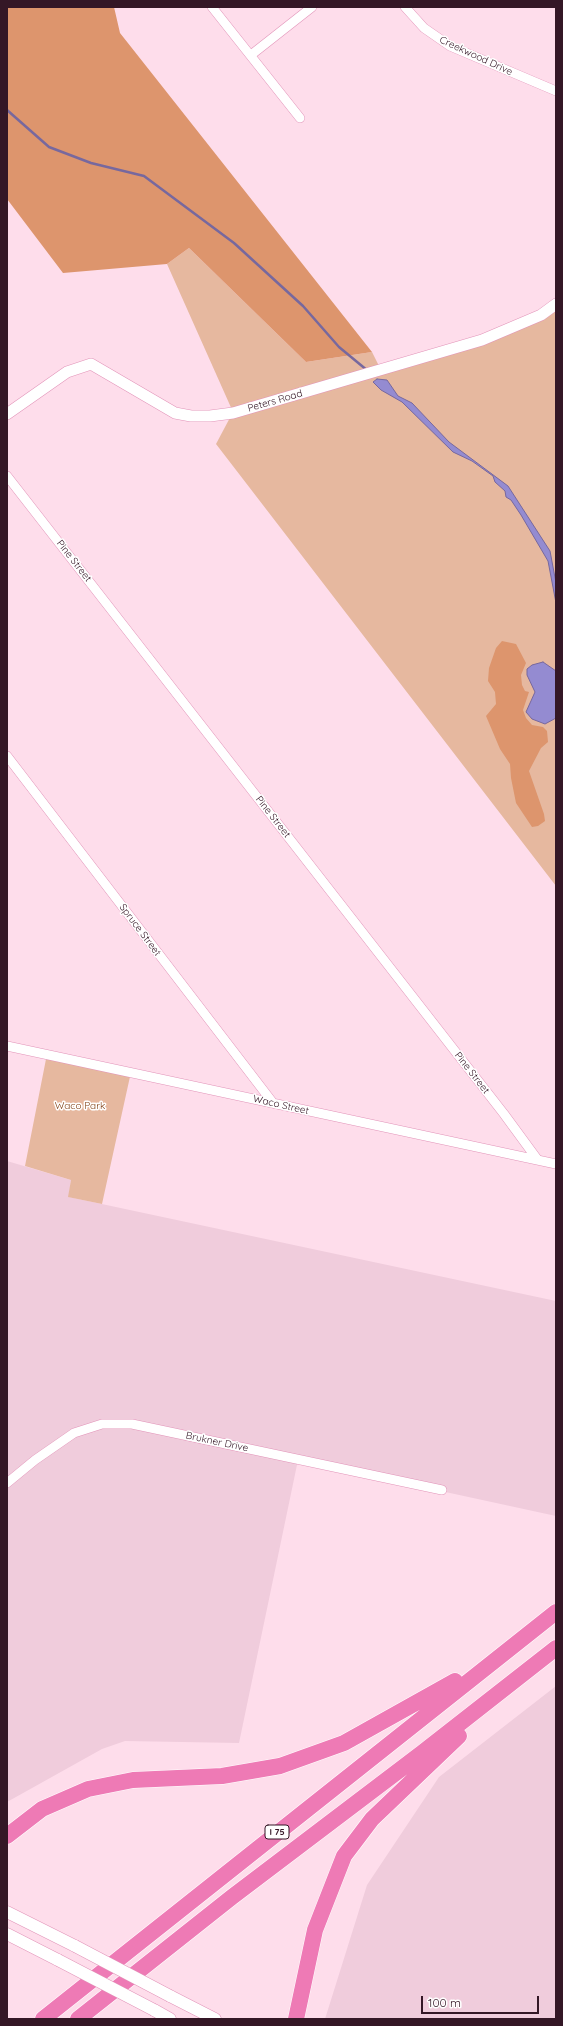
<!DOCTYPE html>
<html>
<head>
<meta charset="utf-8">
<style>
	body { margin:0 }
	#map { position:relative; width:563px; height:2026px; overflow:hidden; background:#feddeb; font-family:Quicksand,sans-serif }
	canvas { display:block }
	.frame { position:absolute; inset:0; border:8px solid #341726; pointer-events:none }
	.scale { position:absolute; left:421px; top:1996px; width:118px; height:18px; box-sizing:border-box; border:2px solid #341726; border-top:0; padding-left:5px; font-size:12px; line-height:14px; white-space:nowrap; color:#341726; -webkit-text-stroke:3px #fff; paint-order:stroke }
</style>
</head>
<body>
<div id="map">
<canvas width="563" height="2026"></canvas>
<div class="frame"></div>
<div class="scale">100 m</div>
</div>
<script>
const c = document.querySelector('canvas').getContext('2d');
c.lineJoin = 'round';
function fillPath(path, color) { c.fillStyle = color; c.fill(path, 'evenodd'); }
const shape = rows => new Path2D(rows.map(r => 'M' + r).join(''));
function strokePath(path, color, width, dash) { c.strokeStyle = color; c.lineWidth = width; c.lineCap = dash ? 'butt' : 'round'; c.setLineDash(dash || []); c.stroke(path); }
function drawText(font, color, halo, rows, align = 'center') {
  c.font = font + ' Quicksand,sans-serif'; c.lineWidth = 3; c.setLineDash([]); c.textBaseline = 'middle'; c.strokeStyle = halo; c.fillStyle = color; for (const [text, x, y, turn = 0] of rows) {
    c.save(); c.translate(x, y); c.rotate((+turn || 0) * Math.PI / 180); c.textAlign = isNaN(turn) ? turn : align; if (halo) c.strokeText(text, 0, 0); c.fillText(text, 0, 0); c.restore();
  }
}
const built = shape([
	[7,1161,71,1180,69,1197,556,1301,556,1516,298,1460,239,1743,125,1741,102,1749,7,1802],
	[556,1686,556,2019,325,2019,367,1885,439,1777]
]);
const green = shape([
	[189,248,306,362,372,352,381,370,482,340,556,304,556,886,216,444,233,412,167,264],
	[47,1054,131,1072,102,1204,68,1197,71,1180,25,1166]
]);
const forest = shape([
	[7,7,114,7,120,33,372,352,306,362,189,248,167,264,63,273,7,199],
	[502,641,516,644,526,663,521,675,522,685,525,691,529,692,523,710,526,718,532,725,543,727,547,731,548,742,541,748,529,771,544,814,545,821,538,826,532,827,516,803,511,778,510,764,500,749,486,716,496,704,495,692,488,681,489,668,496,648]
]);
const water = shape([
	[377,379,387,380,398,396,412,403,449,442,508,486,550,551,556,583,556,603,548,561,521,515,511,500,506,497,505,491,495,482,493,476,472,461,453,452,402,402,381,390,373,382,377,379],
	[543,662,556,671,556,718,545,724,532,719,526,712,535,692,527,675,527,669,532,665,543,662]
]);
const stream = shape([
	[7,110,49,147,91,163,144,176,234,243,303,306,339,347,368,371]
]);
const minor = shape([
	[212,7,300,118],
	[405,7,424,28,450,46,556,91],
	[251,55,312,7],
	[7,476,504,1114,537,1159],
	[7,756,273,1103],
	[7,1046,556,1164],
	[7,1483,35,1460,74,1433,102,1424,132,1424,442,1490]
]);
const tertiary = shape([
	[7,414,67,372,91,364,175,413,191,416,210,416,233,413,482,340,541,315,556,304]
]);
const secondary = shape([
	[7,1912,75,1946],
	[7,1934,58,1960],
	[170,1996,215,2019],
	[154,2010,170,2019]
]);
const motorway = shape([
	[7,1836,42,1809,88,1789,133,1780,222,1776,280,1766,344,1743,455,1681],
	[43,2019,556,1612],
	[78,2019,232,1897,422,1753,556,1648],
	[296,2019,315,1930,344,1856,372,1819,459,1736]
]);
const secondaryBridge = shape([
	[75,1946,170,1996],
	[58,1960,154,2010]
]);
const shields = [
	[277,1832,24]
];
const shieldNames = [
	["I 75",277,1832]
];
const streetNames = [
	["Creekwood Drive",476,56,25],
	["Peters Road",275,401,-16],
	["Pine Street",74,561,52],
	["Pine Street",273,817,52],
	["Spruce Street",140,930,53],
	["Pine Street",472,1073,52],
	["Waco Street",281,1105,13],
	["Brukner Drive",217,1442,12]
];
const parkNames = [
	["Waco Park",80,1106]
];
fillPath(built, '#f0ccdc');
fillPath(green, '#e6b89f');
fillPath(forest, '#dd956d');
fillPath(water, '#948bd1');
strokePath(water, '#77689e', 1);
strokePath(stream, '#77689e', 2.5);
strokePath(minor, '#e294b9', 10);
strokePath(tertiary, '#e294b9', 12);
strokePath(secondary, '#e294b9', 13);
strokePath(motorway, '#fff', 17);
strokePath(minor, '#fff', 9);
strokePath(tertiary, '#fff', 11);
strokePath(secondary, '#fff', 12);
strokePath(motorway, '#ee7ab5', 16);
strokePath(secondaryBridge, '#e294b9', 13, []);
strokePath(secondaryBridge, '#fff', 12);
for (const [x, y, w] of shields) { const box = new Path2D(); box.roundRect(x - w / 2, y - 7, w, 14, 3); c.fillStyle = '#fff'; c.fill(box); strokePath(box, '#341726', 1); }
drawText('bold 9px', '#341726', null, shieldNames);
drawText('10px', '#341726', '#fff', streetNames);
drawText('10px', '#7d3b0e', '#fff', parkNames);
</script>
</body>
</html>
